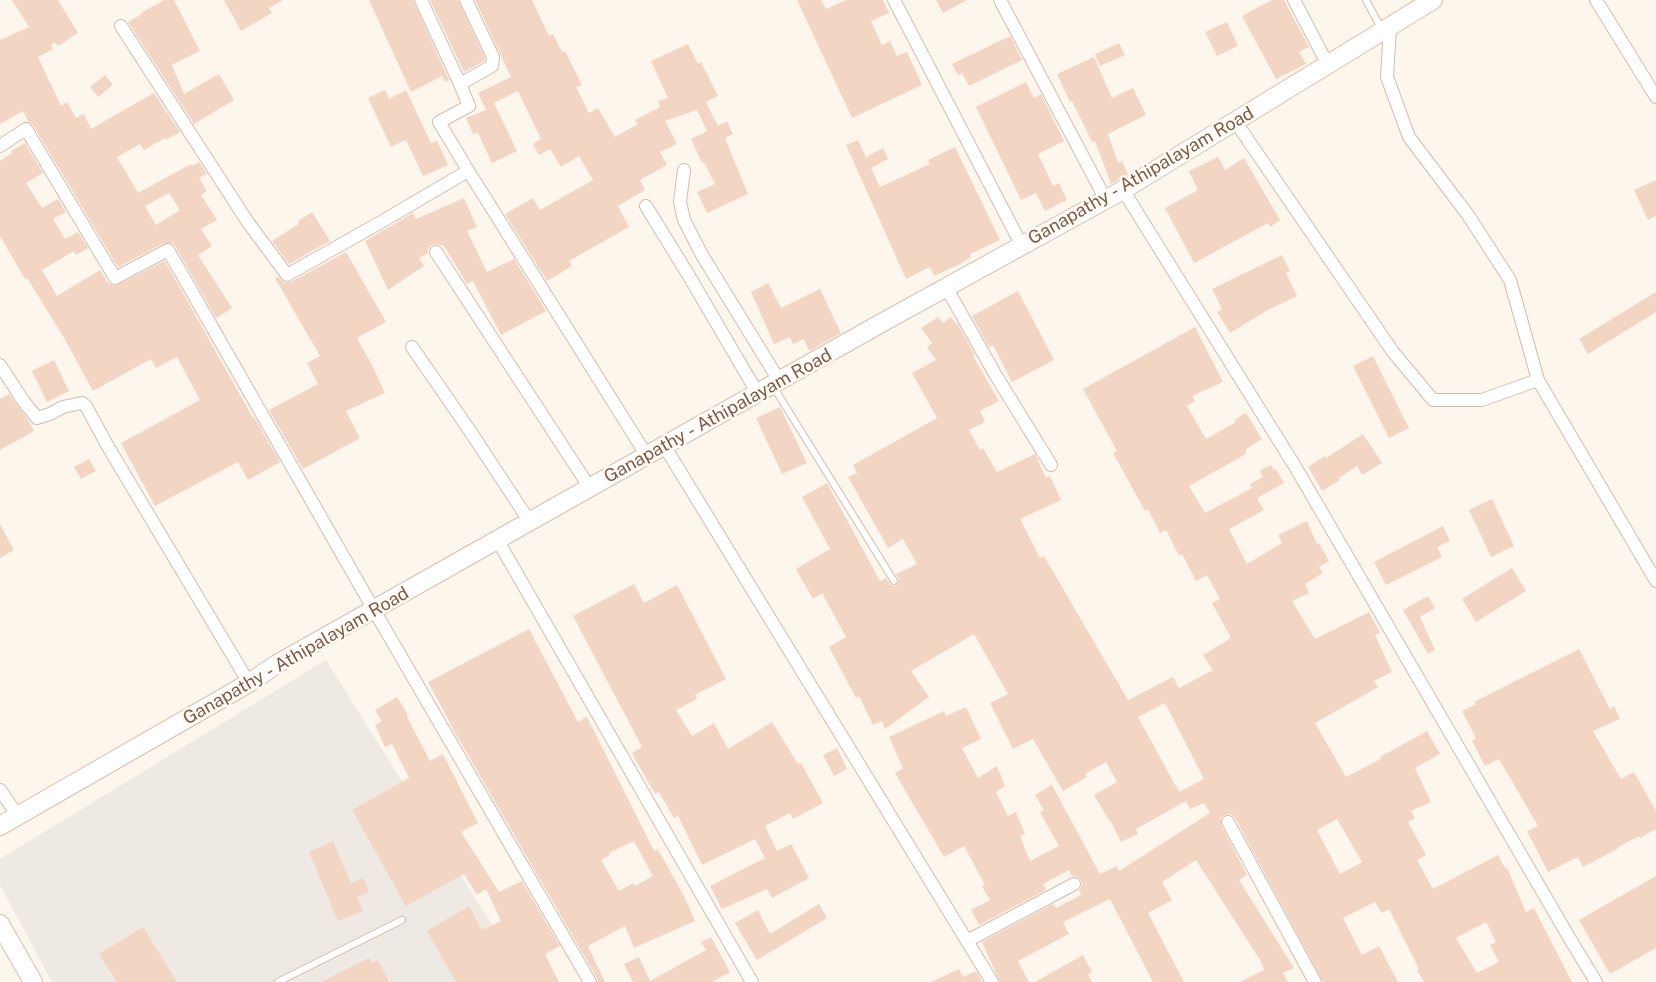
<!DOCTYPE html>
<html>
<head>
<meta charset="utf-8">
<style>
	body { margin:0 }
	canvas { display:block; background:#fdf6ec }
</style>
</head>
<body>
<canvas width="1656" height="982"></canvas>
<script>
const c = document.querySelector('canvas').getContext('2d');
c.lineJoin = 'round';
function fillPath(path, color) { c.fillStyle = color; c.fill(path, 'evenodd'); }
const shape = rows => new Path2D(rows.map(r => 'M' + r).join(''));
function strokePath(path, color, width, dash) { c.strokeStyle = color; c.lineWidth = width; c.lineCap = dash ? 'butt' : 'round'; c.setLineDash(dash || []); c.stroke(path); }
function drawText(font, color, halo, rows, align = 'center') {
  c.font = font + ' "Public Sans",sans-serif'; c.lineWidth = 5; c.setLineDash([]); c.textBaseline = 'middle'; c.strokeStyle = halo; c.fillStyle = color; for (const [text, x, y, turn = 0] of rows) {
    c.save(); c.translate(x, y); c.rotate((+turn || 0) * Math.PI / 180); c.textAlign = isNaN(turn) ? turn : align; if (halo) c.strokeText(text, 0, 0); c.fillText(text, 0, 0); c.restore();
  }
}
const industrial = shape([
	[326,660,528,982,52,982,0,885,0,859]
]);
const building = shape([
	[12,0,58,0,78,33,58,46,55,42,51,45,53,49,38,57,61,106,67,102,76,118,84,114,91,129,154,93,180,132,166,140,165,138,144,150,140,144,117,157,138,193,191,164,192,166,199,162,207,174,199,178,207,191,201,195,217,220,201,229,212,246,198,255,232,308,216,318,175,246,172,243,164,243,118,267,33,125,28,121,23,111,0,124,0,40,29,27],
	[169,193,180,210,156,225,145,206],
	[164,0,174,0,200,51,172,65,184,94,219,74,234,100,194,124,128,22,142,14,141,13],
	[224,0,283,0,269,8,272,13,241,31],
	[369,0,413,0,449,80,445,82,442,76,411,92],
	[430,0,458,0,485,58,484,61,464,72],
	[475,0,532,0,549,36,553,34,562,52,565,51,582,85,576,87,589,113,598,108,615,137,638,124,635,120,660,107,658,101,668,98,651,61,688,44,698,64,701,62,718,96,706,102,718,126,727,121,733,134,725,138,748,194,707,213,697,192,715,184,704,162,702,163,691,139,707,131,697,110,665,121,677,144,660,152,667,165,640,180,645,190,618,206,629,227,569,261,572,266,547,281,505,214,533,198,540,210,593,180,579,156,561,167,550,149,539,155,533,144,541,139,518,91,494,103,517,151,492,163,478,133,473,134,466,118,486,110,478,93,511,77],
	[797,0,821,0,826,9,846,0,883,0,889,13,871,21,882,45,890,41,897,56,907,52,922,85,852,118],
	[936,0,967,0,943,13],
	[1272,0,1284,0,1309,47,1299,52,1306,64,1276,79,1242,16],
	[1227,22,1238,46,1217,56,1205,32],
	[1010,36,1022,60,969,86,962,73,958,75,952,64],
	[1119,43,1125,55,1100,66,1095,54],
	[1094,57,1112,98,1133,88,1146,115,1108,134,1118,163,1122,161,1128,174,1111,184,1095,141,1092,142,1072,101,1070,102,1057,74],
	[105,75,113,85,98,97,90,87],
	[1026,82,1034,98,1041,94,1064,141,1038,154,1053,186,1059,183,1067,200,1045,211,1036,193,1021,200,976,107],
	[385,90,389,99,406,90,431,143,437,141,448,165,423,176,406,140,391,147,368,98],
	[858,140,866,157,883,148,888,159,871,168,880,187,930,164,928,160,955,147,1000,240,970,254,971,257,960,264,934,276,930,267,906,279,846,145],
	[25,143,43,173,26,183,42,208,58,199,66,212,53,219,65,239,78,232,88,248,76,255,74,251,42,270,57,296,100,270,108,283,115,286,165,261,253,418,254,417,280,462,248,480,238,462,155,506,121,443,200,400,177,357,156,368,151,359,93,391,63,336,27,278,25,279,0,236,0,161,12,153,11,151],
	[1218,157,1225,170,1244,158,1280,220,1270,227,1268,223,1194,263,1165,208,1198,190,1189,171],
	[1656,180,1656,216,1648,220,1634,190],
	[464,198,477,227,467,231,487,272,514,259,546,311,501,335,473,281,467,284,444,246,436,244,431,245,428,249,428,253,419,258,424,266,388,290,365,241,413,213,416,219],
	[312,212,330,241,289,264,272,241,299,224,298,221],
	[346,252,386,322,357,338,372,365,385,393,346,411,360,438,303,469,269,410,318,384,307,363,320,356,275,278,278,277,284,283,291,282],
	[1282,255,1290,271,1286,273,1297,296,1268,310,1230,333,1217,312,1222,309,1212,289],
	[768,283,781,308,820,289,841,333,809,351,804,339,793,344,790,337,774,344,751,292],
	[1018,291,1054,360,1012,382,993,345,989,347,972,316],
	[1656,292,1656,312,1588,354,1579,339],
	[938,317,943,323,951,317,956,324,957,323,975,355,973,356,999,401,980,411,985,422,969,430,980,450,983,448,997,472,1035,454,1046,478,1050,476,1061,500,1020,519,1040,558,1044,556,1128,700,1173,677,1179,688,1213,670,1203,655,1231,638,1212,603,1220,599,1207,575,1196,581,1182,554,1179,556,1166,530,1160,533,1148,509,1145,511,1113,453,1117,451,1083,389,1195,327,1223,382,1192,396,1195,401,1187,406,1206,439,1236,422,1234,420,1246,413,1262,439,1246,449,1246,454,1189,486,1205,513,1252,488,1250,484,1263,477,1260,470,1271,465,1274,470,1276,469,1284,483,1257,498,1264,510,1229,529,1247,564,1282,543,1278,535,1307,521,1317,544,1319,543,1329,561,1319,567,1323,573,1305,584,1309,593,1292,601,1315,639,1369,612,1380,633,1375,635,1392,672,1374,681,1378,687,1315,723,1346,777,1381,759,1380,757,1427,731,1440,754,1415,768,1431,802,1411,811,1415,818,1408,822,1426,855,1417,860,1433,889,1498,855,1505,868,1507,868,1526,912,1534,908,1572,982,1424,982,1417,970,1419,969,1389,909,1382,913,1375,902,1343,918,1362,955,1379,946,1398,982,1323,982,1235,818,1232,815,1228,814,1221,817,1221,825,1247,875,1239,880,1294,968,1283,973,1288,982,1240,982,1264,970,1260,960,1196,860,1162,882,1172,900,1148,913,1184,982,1153,982,1110,899,1063,922,1069,934,1018,961,1029,982,1000,982,982,942,1053,904,1056,908,1081,895,1079,890,1082,885,1081,881,1078,877,1072,876,1069,870,1043,884,1046,890,979,925,971,910,990,900,982,886,985,885,964,846,944,857,895,773,903,768,889,737,944,711,946,716,966,707,981,739,962,748,978,778,997,766,1005,786,996,792,1008,816,1016,812,1025,834,1020,836,1030,861,1059,846,1040,812,1044,810,1035,795,1052,785,1100,874,1117,866,1119,871,1210,813,1204,803,1190,809,1186,801,1136,829,1138,834,1121,842,1111,822,1110,822,1094,795,1117,782,1106,762,1085,774,1087,777,1063,791,1033,739,1013,749,990,703,1008,694,974,634,911,671,929,697,885,729,882,721,873,725,859,696,856,698,829,647,846,637,822,593,813,599,796,569,830,549,802,497,827,483,880,581,886,578,891,585,896,586,899,580,896,574,917,564,903,539,888,548,848,477,857,473,853,465,937,418,912,373,936,360,927,347,932,343,921,328],
	[1165,703,1204,779,1179,792,1138,717],
	[1337,819,1362,862,1340,874,1317,830],
	[1486,922,1496,942,1490,945,1499,962,1477,973,1456,938],
	[1373,356,1409,428,1389,438,1353,366],
	[54,360,69,391,47,402,32,371],
	[9,394,28,420,34,431,0,450,0,399],
	[780,407,807,463,782,474,756,418],
	[1363,434,1382,463,1362,475,1357,466,1339,478,1340,480,1322,491,1308,467,1325,456,1326,458],
	[89,459,96,471,81,479,74,467],
	[1492,499,1514,546,1491,557,1469,510],
	[0,524,14,550,0,558],
	[1443,526,1450,541,1437,547,1442,557,1386,585,1374,562],
	[1512,568,1526,591,1476,622,1462,599],
	[634,584,644,603,677,585,726,679,695,695,697,699,676,710,692,736,714,723,728,749,772,722,798,764,801,763,823,803,793,819,790,813,765,826,777,851,791,844,809,878,772,898,767,889,722,909,710,886,765,858,755,839,702,865,678,816,674,818,659,792,655,794,632,753,642,747,573,616],
	[1428,596,1435,608,1420,617,1435,650,1428,654,1403,610],
	[529,629,578,722,587,717,654,851,658,849,685,898,695,921,634,948,625,926,588,946,605,982,598,982,597,978,457,736,428,682],
	[634,841,653,876,635,886,633,883,619,891,601,860,610,855,609,853],
	[1579,649,1610,709,1614,706,1620,719,1593,731,1621,779,1634,772,1656,811,1656,829,1640,838,1639,836,1618,847,1619,848,1583,867,1578,857,1548,872,1527,831,1538,826,1499,759,1485,766,1472,741,1476,738,1462,711,1476,704,1474,702],
	[397,697,408,715,406,715,430,761,443,754,478,823,461,832,499,892,522,881,560,946,545,954,559,982,456,982,427,931,469,906,482,930,501,921,486,889,477,895,464,874,406,906,352,810,409,778,392,744,385,747,375,725,382,721,375,710],
	[837,748,847,769,834,776,823,755],
	[333,841,351,884,363,878,369,892,357,897,363,911,338,921,309,852],
	[1656,876,1656,948,1610,974,1579,920],
	[819,904,827,918,757,960,735,923,758,910,770,934],
	[143,927,177,982,117,982,99,954],
	[711,937,730,972,712,982,633,982,624,964,639,957,650,981,706,950,701,942],
	[1083,955,1092,972,1088,974,1092,982,1035,982],
	[369,958,372,963,378,960,389,982,321,982],
	[959,969,963,977,976,971,982,982,931,982]
]);
const lane = shape([
	[1366,0,1381,28],
	[773,386,894,581],
	[278,982,402,920]
]);
const street = shape([
	[421,0,460,84,469,106,439,122,469,172,647,456],
	[894,0,1022,246],
	[1000,0,1106,200],
	[1294,0,1328,65],
	[1596,0,1656,97],
	[121,26,247,221,287,275,381,222,468,171],
	[1390,27,1387,77,1409,137,1468,215,1510,280,1538,380],
	[460,84,492,66,493,57,466,0],
	[1235,121,1393,352,1433,400,1482,400,1538,380,1656,581],
	[0,146,26,129,115,278,168,250,374,610,590,982],
	[684,170,680,202,684,220,702,255,780,382],
	[1123,190,1296,468,1570,939,1596,982],
	[646,206,689,276,758,394],
	[436,252,590,488],
	[946,287,995,374,1051,465],
	[412,347,470,431,530,522],
	[0,365,24,402,37,418,50,414,63,407,82,403,86,406,107,445,249,683],
	[665,447,992,982],
	[498,541,752,982],
	[0,790,18,816],
	[1228,822,1315,982],
	[967,941,1074,884]
]);
const secondary = shape([
	[0,826,249,683,277,664,885,321,1123,190,1433,0],
	[0,924,33,982]
]);
const streetNames = [
	["Ganapathy - Athipalayam Road",1141,176,-30],
	["Ganapathy - Athipalayam Road",718,416,-29],
	["Ganapathy - Athipalayam Road",296,656,-30]
];
fillPath(industrial, '#efe9e4');
fillPath(building, '#f3d5c3');
strokePath(lane, '#d1beb0', 8);
strokePath(street, '#d1beb0', 14);
strokePath(secondary, '#d6c0b0', 20);
strokePath(lane, '#fff', 6);
strokePath(street, '#fff', 12);
strokePath(secondary, '#fff', 18);
drawText('18px', '#7a5c4d', '#fffaf3', streetNames);
</script>
</body>
</html>
